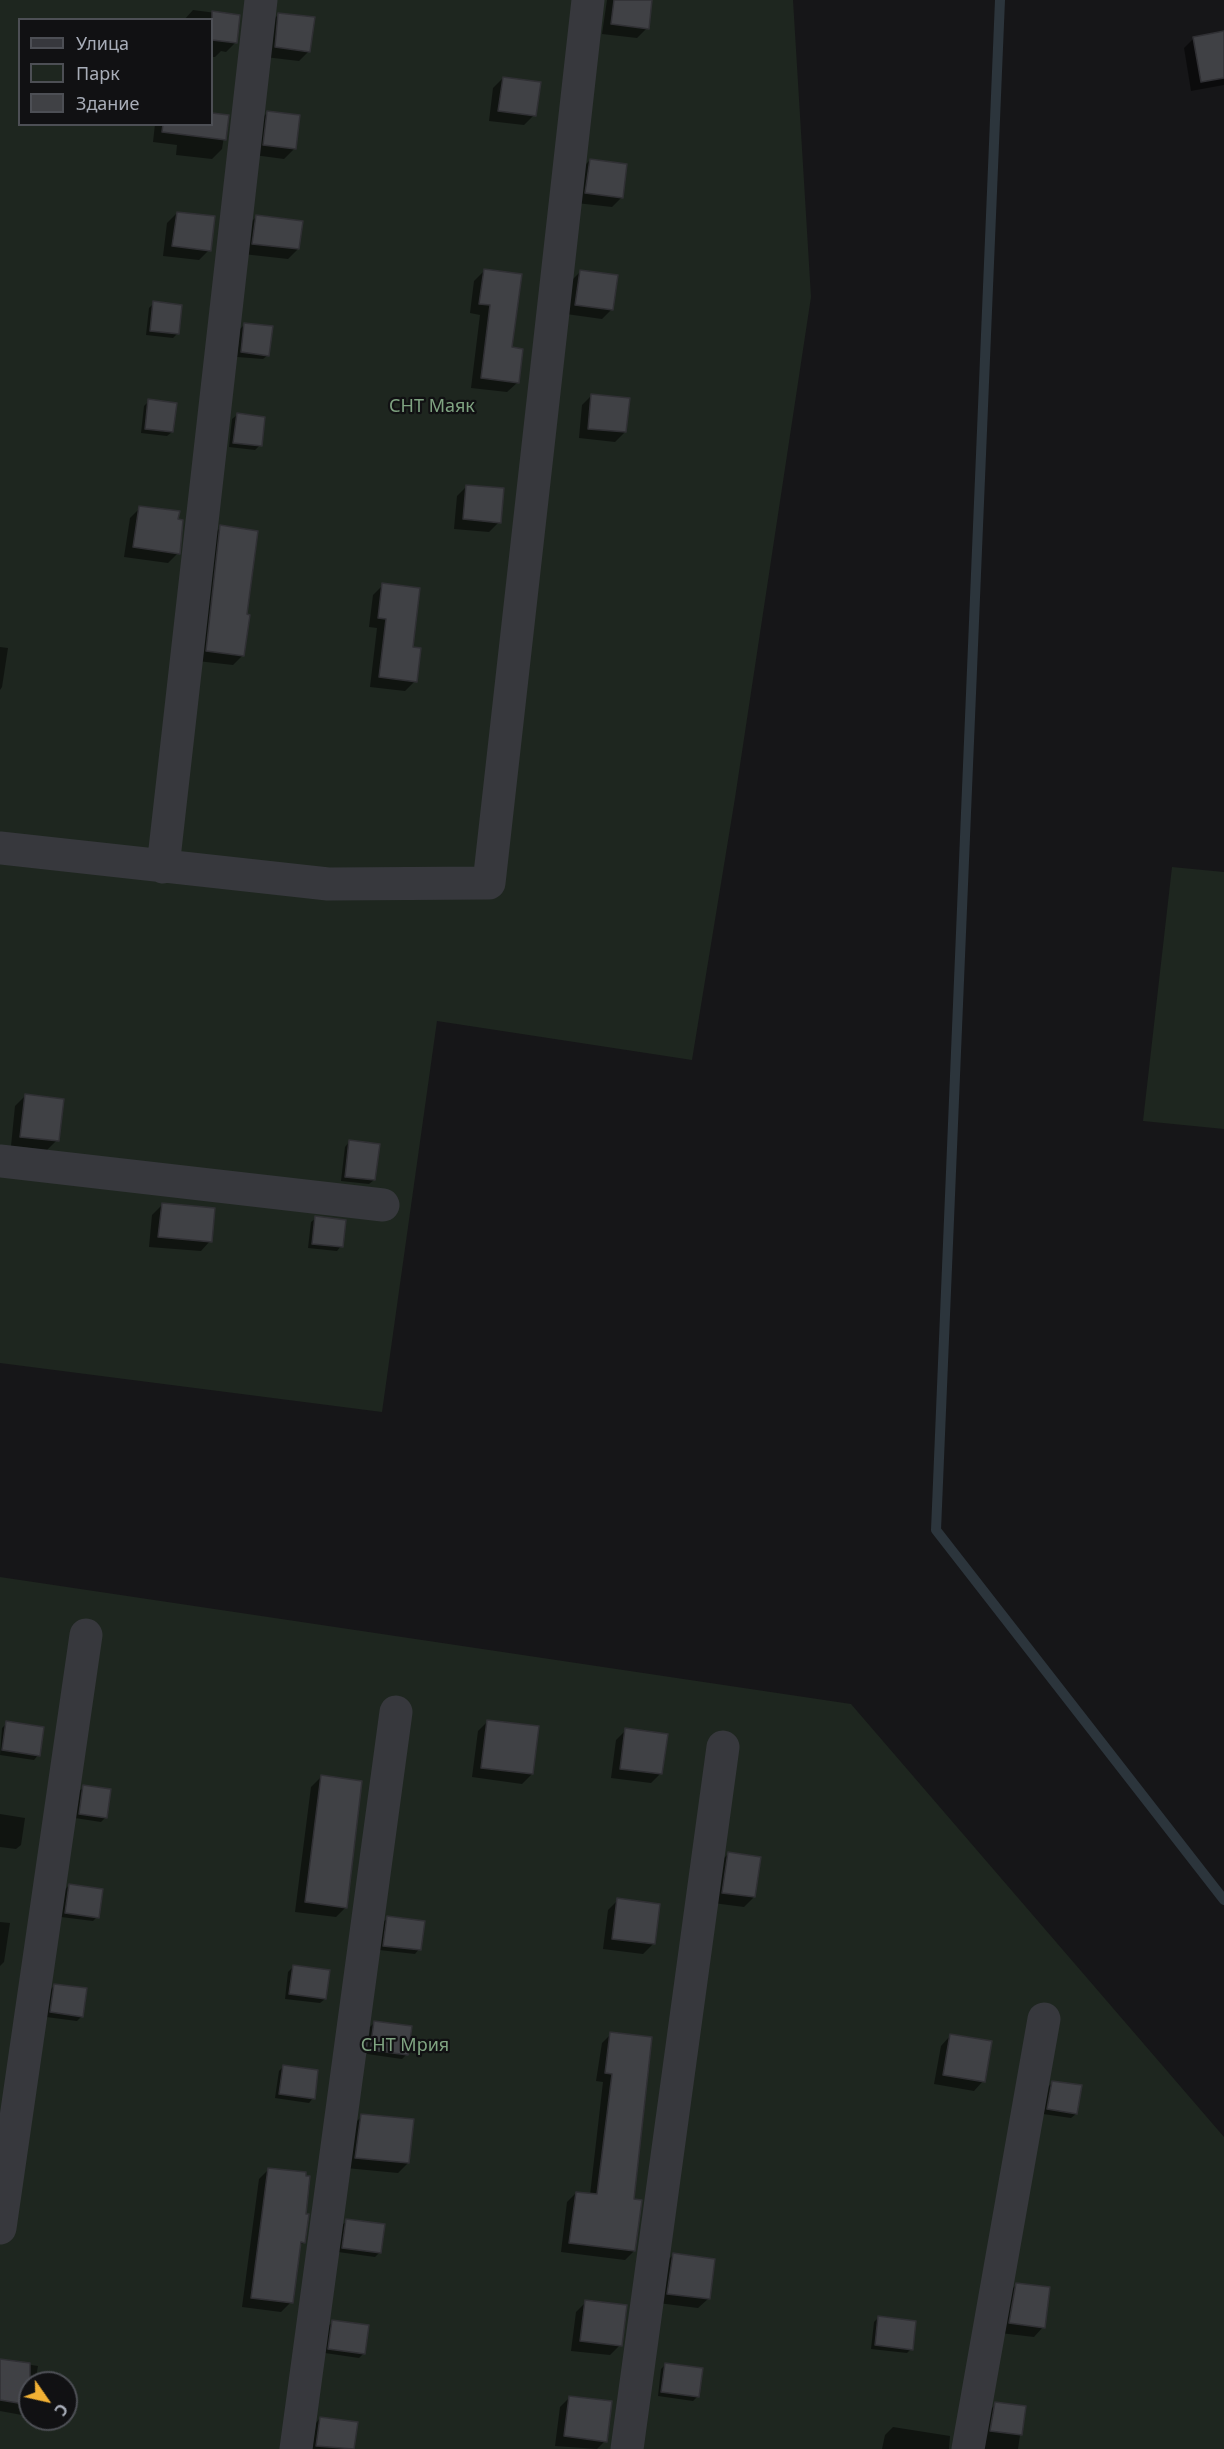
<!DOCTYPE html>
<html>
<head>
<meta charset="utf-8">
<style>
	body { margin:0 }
	#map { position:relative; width:1224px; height:2449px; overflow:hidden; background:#161618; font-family:"Noto Sans",sans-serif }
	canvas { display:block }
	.legend { position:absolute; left:18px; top:18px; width:195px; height:108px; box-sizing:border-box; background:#111113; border:2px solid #4d4f55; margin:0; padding:8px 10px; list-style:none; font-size:18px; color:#a8adb8 }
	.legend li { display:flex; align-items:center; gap:12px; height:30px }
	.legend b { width:30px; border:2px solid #4d4f55 }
	.north { position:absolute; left:18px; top:2371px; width:60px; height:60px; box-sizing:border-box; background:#111113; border:2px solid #4d4f55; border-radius:50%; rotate:124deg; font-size:16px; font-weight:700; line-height:24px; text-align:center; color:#a8adb8 }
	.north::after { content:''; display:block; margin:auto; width:21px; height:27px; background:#f2b134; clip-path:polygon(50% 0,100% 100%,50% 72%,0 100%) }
</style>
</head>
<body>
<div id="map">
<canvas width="1224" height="2449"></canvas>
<ul class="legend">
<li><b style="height:8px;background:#37383d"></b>Улица</li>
<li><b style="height:16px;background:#1e261f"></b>Парк</li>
<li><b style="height:16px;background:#404145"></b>Здание</li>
</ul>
<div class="north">С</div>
</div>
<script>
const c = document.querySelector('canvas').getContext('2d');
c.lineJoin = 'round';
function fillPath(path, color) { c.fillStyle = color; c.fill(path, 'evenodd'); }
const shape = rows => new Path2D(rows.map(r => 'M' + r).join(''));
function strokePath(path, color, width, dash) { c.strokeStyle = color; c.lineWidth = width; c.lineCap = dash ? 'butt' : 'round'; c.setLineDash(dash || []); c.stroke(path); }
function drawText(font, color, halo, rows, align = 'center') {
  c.font = font + ' "Noto Sans",sans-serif'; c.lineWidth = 4.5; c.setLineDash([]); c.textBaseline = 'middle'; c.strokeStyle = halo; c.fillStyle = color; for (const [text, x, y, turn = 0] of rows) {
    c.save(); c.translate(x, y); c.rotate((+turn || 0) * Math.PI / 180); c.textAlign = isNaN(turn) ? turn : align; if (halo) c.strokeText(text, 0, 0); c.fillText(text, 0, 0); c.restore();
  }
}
const green = shape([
	[0,0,793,0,811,297,735,798,692,1060,437,1021,382,1412,0,1363],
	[20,20,212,20,212,124,20,124],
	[1172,867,1224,872,1224,1129,1143,1121],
	[0,1577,851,1704,1224,2137,1224,2449,0,2449],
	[30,2383,66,2383,66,2419,30,2419]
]);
const shadow = shape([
	[607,0,651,0,647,28,637,38,602,34],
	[193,10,239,16,236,42,226,52,221,51,215,57,212,57,212,20,184,20],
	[279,14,309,51,299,61,265,57,269,24],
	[1224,33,1224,85,1191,91,1184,48,1194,38],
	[503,78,534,115,524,125,489,121,493,88],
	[268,112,294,149,284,159,254,155,258,122],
	[212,115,227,117,222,149,212,159,176,155,177,145,153,142,155,124,212,124],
	[590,160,622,197,612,207,576,203,580,170],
	[177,213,209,250,199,260,163,256,167,223],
	[256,217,298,249,288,259,243,254,246,227],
	[484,271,511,349,517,383,507,392,471,388,480,315,470,313,474,281],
	[580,272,612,309,602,319,566,314,570,282],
	[154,303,177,334,173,338,146,335,149,308],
	[245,324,268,355,263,359,237,357,240,329],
	[592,395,625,432,615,442,579,438,582,405],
	[149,401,172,432,167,436,141,433,144,406],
	[237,415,260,445,255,450,229,447,232,419],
	[467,486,499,522,489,532,454,529,457,496],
	[140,508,178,553,168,563,124,557,130,518],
	[221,527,245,616,243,655,233,665,197,661,211,537],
	[383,585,411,648,415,681,405,691,370,687,377,628,369,627,373,595],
	[0,647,8,648,2,687,0,690],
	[25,1096,57,1140,47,1150,11,1146,15,1106],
	[349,1142,374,1180,369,1184,341,1181,345,1147],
	[162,1205,210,1241,201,1251,149,1247,152,1215],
	[316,1218,341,1246,337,1251,308,1248,311,1222],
	[488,1721,532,1774,522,1784,472,1777,478,1731],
	[7,1723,38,1755,34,1760,0,1755,2,1728],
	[626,1730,661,1773,651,1783,611,1778,616,1740],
	[321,1777,346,1907,336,1917,295,1912,311,1787],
	[84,1787,105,1818,101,1822,75,1818,79,1791],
	[0,1814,25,1818,21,1845,16,1849,0,1847],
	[728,1854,754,1897,744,1907,713,1903,718,1864],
	[69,1885,97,1917,93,1921,61,1917,65,1890],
	[618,1900,653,1944,643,1954,603,1949,608,1910],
	[388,1918,419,1949,415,1954,379,1950,383,1922],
	[0,1922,10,1923,4,1962,0,1966],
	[293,1967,325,1999,320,2003,285,1999,288,1972],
	[55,1985,81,2017,77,2021,46,2017,50,1990],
	[375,2022,407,2054,402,2059,367,2054,370,2027],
	[611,2034,632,2200,634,2251,625,2260,561,2252,567,2202,576,2193,590,2195,603,2082,596,2081,602,2043],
	[950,2036,983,2081,974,2091,934,2084,941,2046],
	[283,2067,313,2098,309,2103,275,2098,279,2071],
	[1053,2082,1076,2114,1071,2118,1043,2114,1048,2087],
	[362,2116,408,2163,398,2173,346,2168,352,2126],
	[269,2169,304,2242,298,2247,291,2302,281,2312,242,2307,259,2179],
	[347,2221,380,2252,375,2257,338,2252,342,2225],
	[673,2255,708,2299,698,2308,658,2303,663,2265],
	[1017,2284,1043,2327,1034,2337,1000,2333,1007,2294],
	[586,2302,620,2345,610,2355,571,2351,576,2312],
	[879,2317,911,2349,907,2353,871,2349,874,2322],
	[333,2322,364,2353,359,2358,325,2353,328,2326],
	[0,2360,38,2366,35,2383,30,2383,30,2406,22,2415,0,2411],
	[666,2364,698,2396,693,2401,658,2396,661,2369],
	[570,2397,605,2441,597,2449,555,2446,560,2407],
	[996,2404,1024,2408,1018,2449,981,2449,987,2413],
	[320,2418,356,2423,352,2449,312,2449,316,2423],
	[893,2427,950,2436,949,2449,882,2449,885,2435]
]);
const stream = shape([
	[1000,0,936,1530,1224,1900]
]);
const building = shape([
	[614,0,652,0,649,29,611,24,614,0],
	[212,11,240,15,237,43,212,40,212,11],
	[278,13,315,17,310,52,275,47,278,13],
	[1224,31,1224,78,1201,82,1193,37,1224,31],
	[503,77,541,82,536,116,498,111,503,77],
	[267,111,300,115,296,149,263,145,267,111],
	[212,113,229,115,226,140,162,132,163,124,212,124,212,113],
	[590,159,627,164,623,198,585,193,590,159],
	[177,212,215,216,211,251,172,246,177,212],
	[256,215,303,221,299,249,252,244,256,215],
	[484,269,522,274,512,347,523,349,519,383,481,378,490,305,479,304,484,269],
	[580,270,618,275,613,310,575,305,580,270],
	[153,301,182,305,179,334,150,331,153,301],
	[244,323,273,326,269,356,241,352,244,323],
	[591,394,630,398,626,432,588,429,591,394],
	[148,399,177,403,173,432,145,429,148,399],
	[237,413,265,417,262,446,233,443,237,413],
	[466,485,504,488,501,523,463,519,466,485],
	[139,506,180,511,178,519,183,520,180,554,133,547,139,506],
	[220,525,258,531,247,614,250,615,244,656,206,651,220,525],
	[382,583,420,588,413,647,421,648,417,682,379,677,386,619,378,618,382,583],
	[25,1094,64,1099,59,1141,20,1137,25,1094],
	[349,1140,380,1144,375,1180,345,1177,349,1140],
	[162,1203,215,1208,212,1242,158,1237,162,1203],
	[315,1216,346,1220,343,1247,312,1244,315,1216],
	[487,1720,539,1726,533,1774,481,1768,487,1720],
	[6,1721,44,1727,40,1756,2,1750,6,1721],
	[625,1728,668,1734,662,1774,620,1769,625,1728],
	[321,1775,362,1781,347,1908,305,1902,321,1775],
	[83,1785,111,1789,107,1818,79,1814,83,1785],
	[728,1852,761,1857,755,1897,722,1893,728,1852],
	[69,1884,103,1889,99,1918,65,1913,69,1884],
	[617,1898,660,1904,655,1944,612,1939,617,1898],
	[387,1916,425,1921,421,1950,383,1946,387,1916],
	[293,1965,330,1970,326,1999,289,1994,293,1965],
	[54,1984,87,1988,83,2017,50,2012,54,1984],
	[374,2021,412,2026,408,2055,370,2050,374,2021],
	[610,2032,652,2037,634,2199,642,2200,635,2251,569,2243,576,2192,597,2194,612,2074,605,2073,610,2032],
	[950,2034,992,2041,985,2082,943,2075,950,2034],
	[283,2065,318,2070,315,2099,279,2094,283,2065],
	[1052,2081,1082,2085,1077,2114,1047,2109,1052,2081],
	[361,2114,414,2119,409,2163,355,2158,361,2114],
	[268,2168,306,2172,306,2176,310,2176,306,2214,309,2214,305,2243,301,2242,293,2303,251,2298,268,2168],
	[346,2219,385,2224,381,2253,342,2248,346,2219],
	[673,2253,715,2259,710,2299,667,2294,673,2253],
	[1016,2283,1050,2287,1045,2328,1009,2323,1016,2283],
	[585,2300,627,2305,622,2346,580,2341,585,2300],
	[878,2316,916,2321,913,2350,875,2345,878,2316],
	[332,2320,369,2325,365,2354,328,2349,332,2320],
	[0,2359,30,2363,30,2405,0,2400,0,2359],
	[665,2363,703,2368,699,2397,661,2392,665,2363],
	[569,2396,612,2401,607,2442,564,2436,569,2396],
	[995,2402,1026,2406,1022,2435,990,2431,995,2402],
	[320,2417,358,2422,354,2449,316,2446,320,2417]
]);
const minor = shape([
	[0,848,328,884,489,883,588,0],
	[163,867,261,0],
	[0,1161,383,1205],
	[0,2228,86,1635],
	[296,2449,396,1712],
	[627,2449,723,1747],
	[968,2449,1044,2019]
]);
const parkNames = [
	["СНТ Маяк",432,407],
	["СНТ Мрия",405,2046]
];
fillPath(green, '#1e261f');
fillPath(shadow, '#0007');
strokePath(stream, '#2c353c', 10);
fillPath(building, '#404145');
strokePath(building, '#303034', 1.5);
strokePath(minor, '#37383d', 33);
drawText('18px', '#7fa381', '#111113', parkNames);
</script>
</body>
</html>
